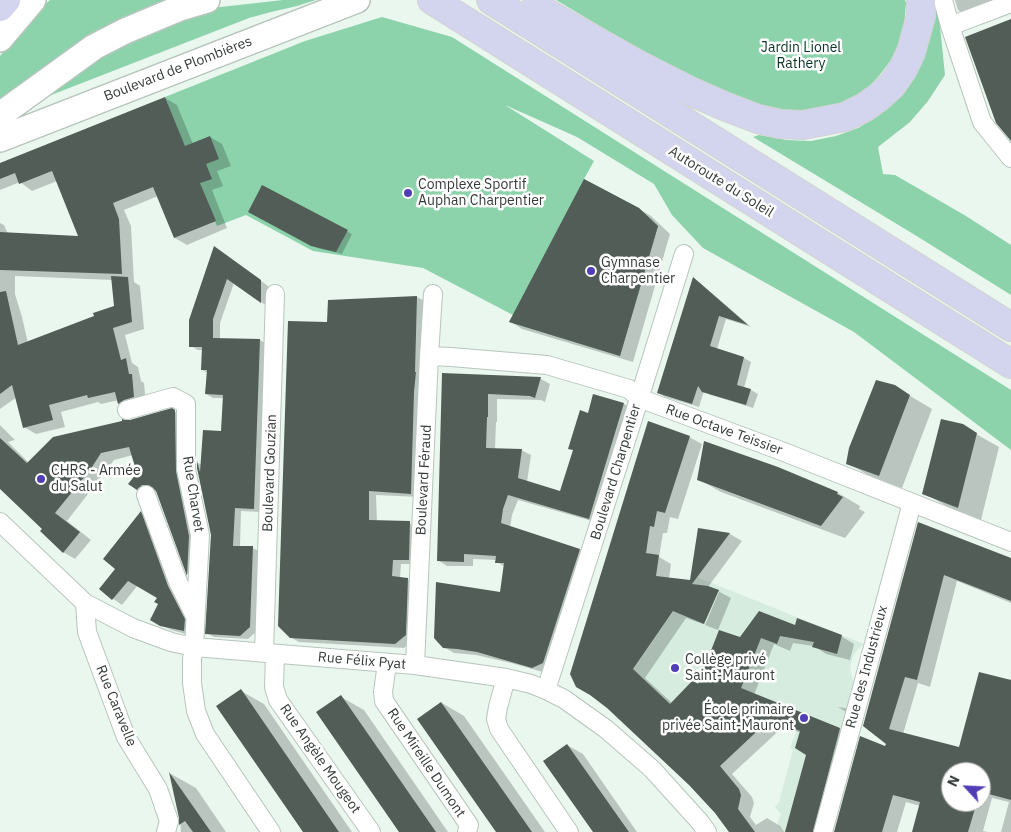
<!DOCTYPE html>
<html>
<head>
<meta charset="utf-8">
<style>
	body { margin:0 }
	#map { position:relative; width:1011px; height:832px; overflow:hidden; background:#eaf7ef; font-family:"IBM Plex Sans",sans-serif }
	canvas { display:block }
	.north { position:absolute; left:941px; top:762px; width:50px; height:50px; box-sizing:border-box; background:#fff; border:1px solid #aeb1af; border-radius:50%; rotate:295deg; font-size:14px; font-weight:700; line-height:20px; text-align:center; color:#353b38 }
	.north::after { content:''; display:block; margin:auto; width:18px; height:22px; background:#513eb6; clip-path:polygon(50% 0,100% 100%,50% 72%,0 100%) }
</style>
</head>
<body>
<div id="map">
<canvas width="1011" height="832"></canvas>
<div class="north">N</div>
</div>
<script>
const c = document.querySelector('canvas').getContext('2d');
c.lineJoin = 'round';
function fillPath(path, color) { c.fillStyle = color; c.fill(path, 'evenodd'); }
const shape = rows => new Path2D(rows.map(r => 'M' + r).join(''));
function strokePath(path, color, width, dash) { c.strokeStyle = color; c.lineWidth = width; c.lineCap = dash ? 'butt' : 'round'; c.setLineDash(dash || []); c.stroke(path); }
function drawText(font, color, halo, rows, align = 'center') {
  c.font = font + ' "IBM Plex Sans",sans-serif'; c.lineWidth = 5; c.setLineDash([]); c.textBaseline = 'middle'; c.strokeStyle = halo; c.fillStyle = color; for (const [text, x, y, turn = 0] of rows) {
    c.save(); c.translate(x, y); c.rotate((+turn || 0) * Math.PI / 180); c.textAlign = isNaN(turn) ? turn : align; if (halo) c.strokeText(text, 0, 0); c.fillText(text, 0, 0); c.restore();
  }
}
const built = shape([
	[697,577,864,644,857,650,853,656,850,667,853,681,845,717,815,832,783,832,777,824,781,814,775,807,779,802,793,750,790,748,796,733,767,720,685,717,607,708]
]);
const green = shape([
	[50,0,181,0,0,105,0,56,35,13],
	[283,0,316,0,297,6,271,12,249,18,23,106,106,48,203,9],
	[556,0,905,0,906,3,904,29,900,44,894,56,879,76,864,92,838,106,801,113,765,107,728,95,630,44],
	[936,0,938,7,945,75,928,101,910,122,878,147,883,174,895,175,966,216,1011,245,1011,295,915,235,753,137,759,135,787,140,811,141,836,136,858,128,878,116,893,102,930,7],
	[382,17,452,37,1011,390,1011,450,854,332,703,248,672,215,654,184,577,137,505,105,594,161,584,179,639,208,658,226,620,356,509,322,513,315,423,268,313,251,246,215,217,226,165,97,305,41]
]);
const shadow = shape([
	[955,0,1006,0,966,15,958,10],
	[165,98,177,105,193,144,210,137,222,144,231,166,217,171,223,186,212,190,227,228,187,245,175,238,158,196,124,210,131,226,134,282,140,286,144,329,125,335,132,363,138,367,141,381,144,383,146,404,131,411,119,404,119,400,101,404,98,402,61,412,65,427,36,434,24,427,17,397,0,409,0,223,4,225,8,234,80,237,57,181,32,191,20,182,0,190,0,165],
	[15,276,113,280,115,307,96,317,28,343,22,317,15,294],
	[263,186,352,234,342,254,317,248,250,212],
	[639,209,651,216,670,234,633,362,522,329,511,322],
	[222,252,268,286,267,306,234,283,220,323,220,340,260,340,267,344,261,512,241,511,240,547,253,548,260,552,257,631,248,639,214,637,207,633,212,535,198,468,198,463,202,465,223,432,224,398,213,398,206,394,208,373,202,370,203,350,198,350,191,346],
	[694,279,700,283,751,327,726,319,717,349,744,358,751,362,744,388,751,390,758,394,753,408,711,395,704,391,699,407,665,397,658,393],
	[417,297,425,301,419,497,376,495,377,522,409,523,417,527,416,564,401,564,400,578,408,579,416,584,413,640,404,648,299,642,290,637,328,323,329,301],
	[443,374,541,379,550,384,545,402,541,400,497,399,497,422,496,422,495,449,521,450,531,455,527,482,561,492,574,451,570,448,589,414,624,404,633,409,599,523,518,500,512,515,510,528,579,550,589,555,543,672,511,663,476,655,454,653,444,647,501,593,505,567,497,562,497,560,473,559,473,566,447,566,438,560],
	[895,387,932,409,902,488,870,476,847,463],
	[172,410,187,419,199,582,188,575,157,491,154,492,150,496,130,484,138,473,133,455,114,460,102,476,67,521,91,540,75,559,63,552,43,529,0,488,0,425,15,440,8,442,29,463,125,422],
	[962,426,999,447,981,520,946,506,924,493],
	[689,437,702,444,678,519,670,517,667,533,663,533,659,557,671,564,669,579,692,581,699,529,730,534,742,541,708,587,718,591,731,598,718,630,705,625,719,592,716,592,703,624,686,618,645,678,672,703,693,681,699,684,740,639,795,627,841,636,854,644,850,660,826,654,814,646,793,643,790,651,774,644,754,695,840,729,852,737,827,832,786,832,807,754,801,733,784,726,732,774,752,797,754,803,750,817,756,825,767,818,780,826,784,832,730,832,716,812,696,790,608,707,577,686],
	[777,469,838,493,860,506,859,509,865,512,845,538,721,492,698,479],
	[141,513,150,518,193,636,171,630,151,620,160,604,158,597,138,585,122,605,105,593,117,569],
	[919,524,1011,560,1011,603,957,581,930,687,918,683,903,734,960,748,1010,681,1011,678,1011,832,1001,832,1009,802,992,798,983,831,988,832,913,832,920,806,906,802,897,832,835,832,887,743,864,726],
	[951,772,981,772,981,802,951,802],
	[241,691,264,704,352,832,305,832],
	[341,697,364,710,448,832,401,832],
	[442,703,464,716,545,832,497,832],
	[838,707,845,708,857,715,856,718],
	[567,745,583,754,637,832,594,832],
	[171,774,196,788,226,832,181,832,180,818]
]);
const building = shape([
	[1011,19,1011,141,996,123,965,37],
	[165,97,185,146,210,136,219,159,206,164,212,179,200,183,216,221,174,238,153,187,113,203,119,219,122,274,0,270,0,232,78,236,52,171,19,184,15,173,0,179,0,163],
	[584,179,639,208,658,226,620,356,509,322],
	[262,185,348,230,336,252,311,246,248,212],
	[214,246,261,280,261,303,227,279,213,319,213,338,260,339,254,509,235,508,233,546,253,546,250,627,240,636,205,634,211,535,197,468,197,461,200,472,203,430,221,431,223,395,205,394,207,370,201,370,202,347,189,347,189,320],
	[111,276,128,277,132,322,113,328,121,360,126,358,129,374,132,374,134,397,124,400,118,404,115,392,88,398,87,395,49,405,53,420,23,428,12,385,0,394,0,292,6,291,18,345,94,316,93,313,114,306],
	[693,277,748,325,719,316,710,346,744,357,737,385,751,389,746,405,702,392,698,386,692,404,657,393],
	[417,296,415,372,416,372,414,392,411,494,369,491,369,520,410,521,409,560,393,560,392,576,408,578,406,635,395,644,290,638,278,626,288,321,327,322,328,300],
	[442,373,541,377,535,398,530,396,488,394,488,417,487,417,486,448,522,449,518,478,560,491,573,450,568,449,580,410,588,413,593,394,624,403,589,519,508,495,503,509,501,523,580,549,543,663,532,668,477,652,457,649,443,648,434,638,436,582,500,592,504,563,495,563,496,556,464,554,464,562,437,561],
	[876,380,895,385,910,395,879,476,846,464,849,448],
	[172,408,175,410,176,471,189,536,187,576,156,491,152,487,148,485,142,485,137,490,128,484,137,473,129,447,101,453,90,470,55,513,80,532,63,553,40,531,42,529,0,489,0,438,27,463,53,437,122,421,122,419,125,420,130,420],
	[941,419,963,424,977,433,958,508,922,494],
	[648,421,690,436,665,513,657,511,654,527,650,526,646,553,659,555,656,576,690,580,698,528,730,533,692,584,708,586,719,590,704,624,673,611,633,669,670,704,693,680,698,684,719,630,740,637,759,611,795,625,797,618,842,635,837,654,812,647,814,642,780,636,777,644,761,638,741,688,840,728,813,832,785,832,806,755,795,748,800,731,770,719,720,766,739,789,741,795,738,809,755,832,729,832,715,813,689,785,607,708,590,695,576,687,570,674],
	[704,441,778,467,838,492,837,494,843,497,821,526,697,480],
	[141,511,168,586,185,619,184,631,160,626,150,620,158,604,154,602,157,598,128,581,112,600,99,589,115,569,103,559],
	[918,522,1011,558,1011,601,944,575,917,680,905,677,889,729,959,747,979,672,1011,680,1011,800,981,792,981,772,951,772,951,802,977,802,968,832,912,832,920,802,893,795,882,832,834,832,860,736,885,746,886,744,863,726],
	[241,689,339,832,303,832,216,706],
	[341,695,436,832,399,832,316,712],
	[441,702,532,832,496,832,417,719],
	[567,744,629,832,593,832,543,761],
	[169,772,211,832,193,832,185,821,179,825,179,818]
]);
const street = shape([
	[943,0,950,26,982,122,1011,158],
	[950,26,1011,3],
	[429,356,451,357,547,365,629,389,639,398,784,452,1011,542],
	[127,410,173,397,186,404,186,469,200,535,194,647,192,659,192,683,196,711,205,734,271,832],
	[146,495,178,582,195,616],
	[0,522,85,603,133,628,171,642,194,647,415,665,506,678,531,684,546,690,564,699,606,729,652,769,700,822,707,832],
	[85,603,87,632,126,737,158,789,169,821,166,832],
	[264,653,275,294],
	[275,654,274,687,278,700,371,832],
	[387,663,383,692,384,701,469,825,467,832],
	[415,665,429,356,433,294],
	[506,678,498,707,496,719,499,729,569,832],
	[546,690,630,428,684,254],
	[823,832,912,503]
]);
const secondary = shape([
	[0,39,33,0],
	[0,115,94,47,125,31,180,8,207,0],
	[0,139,357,0]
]);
const highway = shape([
	[432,0,1011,364],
	[491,0,1011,327],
	[0,7,6,0],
	[536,7,637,64,690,91,724,106,758,119,780,124,803,125,845,117,865,107,879,97,892,85,903,69,911,52,921,16,921,0]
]);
const markers = [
	[408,193,5,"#513eb6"],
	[591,271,5,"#513eb6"],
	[41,479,5,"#513eb6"],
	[675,668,5,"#513eb6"],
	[804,718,5,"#513eb6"]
];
const parkNames = [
	["Jardin Lionel",801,48],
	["Rathery",801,64]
];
const streetNames = [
	["Boulevard de Plombières",178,69,-21],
	["Autoroute du Soleil",721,182,32],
	["Rue Octave Teissier",724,430,20],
	["Boulevard Charpentier",616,472,-73],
	["Boulevard Gouzian",270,473,-88],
	["Boulevard Féraud",424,480,-87],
	["Rue Charvet",193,494,81],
	["Rue Félix Pyat",362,661,5],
	["Rue des Industrieux",867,667,-75],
	["Rue Caravelle",116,706,68],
	["Rue Angèle Mougeot",320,759,55],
	["Rue Mireille Dumont",426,763,56]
];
const poiNames = [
	["Complexe Sportif",418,185],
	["Auphan Charpentier",418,201],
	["Gymnase",601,263],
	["Charpentier",601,279],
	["CHRS - Armée",51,471],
	["du Salut",51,487],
	["Collège privé",685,660],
	["Saint-Mauront",685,676],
	["École primaire",794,710,"right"],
	["privée Saint-Mauront",794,726,"right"]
];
fillPath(built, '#d6ecdf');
fillPath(green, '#8cd3ac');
fillPath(shadow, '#0003');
fillPath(building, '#515d56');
strokePath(street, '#b7c5bd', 20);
strokePath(secondary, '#b7c5bd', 28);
strokePath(highway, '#d3d4d3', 30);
strokePath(street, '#fff', 18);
strokePath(secondary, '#fff', 25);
strokePath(highway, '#d3d4ed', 28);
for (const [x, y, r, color] of markers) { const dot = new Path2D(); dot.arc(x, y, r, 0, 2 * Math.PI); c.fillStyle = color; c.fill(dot); strokePath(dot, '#fff', 2); }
drawText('14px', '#083622', '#fff', parkNames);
drawText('14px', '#353b38', '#fff', streetNames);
drawText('14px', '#353b38', '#fff', poiNames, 'left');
</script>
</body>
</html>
